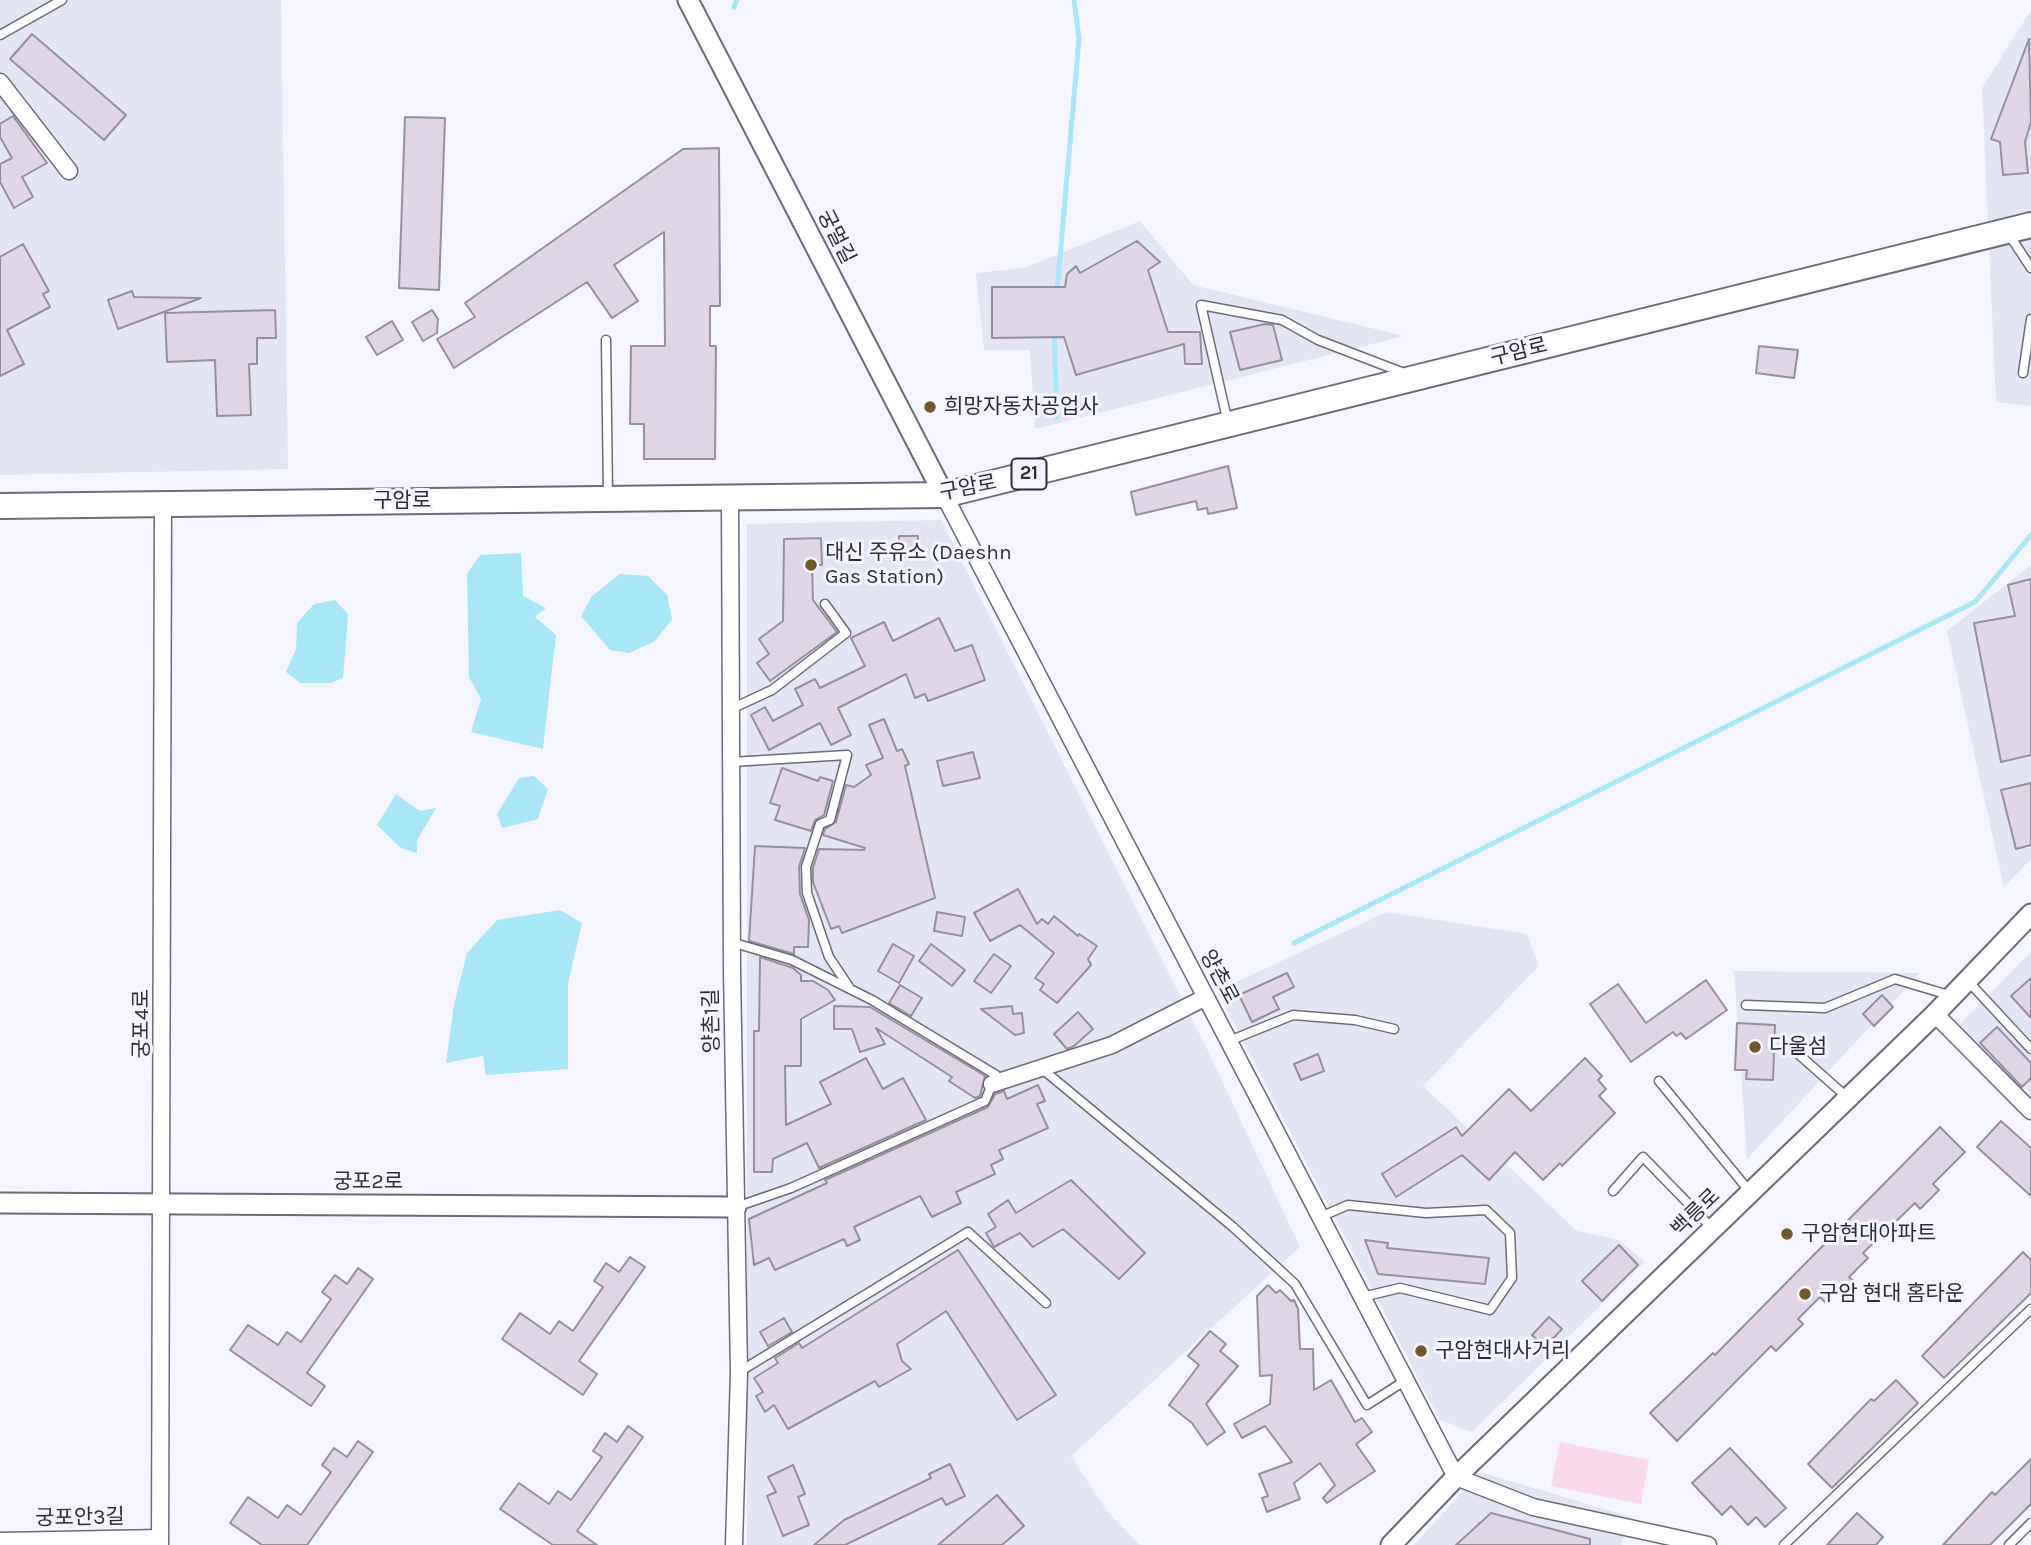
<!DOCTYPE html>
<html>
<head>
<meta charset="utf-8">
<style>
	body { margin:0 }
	canvas { display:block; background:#f4f5ff }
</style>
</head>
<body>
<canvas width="2031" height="1545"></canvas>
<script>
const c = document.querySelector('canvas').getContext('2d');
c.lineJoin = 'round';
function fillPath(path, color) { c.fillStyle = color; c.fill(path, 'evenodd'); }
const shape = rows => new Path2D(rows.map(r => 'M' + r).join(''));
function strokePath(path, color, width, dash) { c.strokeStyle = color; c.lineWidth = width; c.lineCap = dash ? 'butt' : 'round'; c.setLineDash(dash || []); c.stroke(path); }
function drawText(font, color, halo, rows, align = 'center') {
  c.font = font + ' Karla,"Noto Sans KR",sans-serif'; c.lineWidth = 6; c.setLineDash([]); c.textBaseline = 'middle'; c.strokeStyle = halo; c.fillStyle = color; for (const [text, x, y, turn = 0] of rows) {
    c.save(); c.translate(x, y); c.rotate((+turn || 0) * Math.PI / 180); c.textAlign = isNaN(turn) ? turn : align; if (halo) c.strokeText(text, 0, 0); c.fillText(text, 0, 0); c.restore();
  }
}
const built = shape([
	[0,0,281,0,288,469,0,475],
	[2031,10,2031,406,1996,402,1982,88],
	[1140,221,1193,285,1404,336,1035,429,1030,350,984,350,976,273,1024,268],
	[941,520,1207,1049,1300,1247,1071,1456,1106,1510,1140,1545,747,1545,747,524],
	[2031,565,2031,859,2004,887,1947,631],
	[1387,912,1527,934,1539,966,1423,1086,1577,1231,1619,1240,1645,1262,1472,1432,1440,1420,1217,991],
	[2031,952,2031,1093,1959,1025],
	[1734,971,1920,973,1747,1159],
	[1480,1472,1631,1517,1621,1545,1414,1545]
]);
const green = shape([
	[1560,1442,1649,1460,1641,1504,1551,1486]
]);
const water = shape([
	[521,553,523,596,546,608,535,617,556,635,543,749,471,732,481,699,469,677,467,574,480,555],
	[620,574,648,576,667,595,672,619,655,641,629,653,610,650,581,616,592,596],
	[335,600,348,614,343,678,331,683,300,683,286,672,296,649,297,623,314,604],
	[534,776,548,789,538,819,502,828,497,814,519,778],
	[396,794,420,811,436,808,417,840,417,853,401,848,377,825],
	[560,910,582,923,568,983,568,1069,486,1075,483,1056,446,1063,454,1005,467,953,497,920]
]);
const stream = shape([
	[734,7,737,0],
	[1057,292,1079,39,1074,0],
	[1054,333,1057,417],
	[1294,943,1975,602,2031,535]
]);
const building = shape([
	[32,34,126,115,104,140,10,59,32,34],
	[2029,39,2031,122,2025,142,2028,173,2003,175,2000,142,1991,139,2029,39],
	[13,116,47,163,22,177,33,197,14,208,0,182,0,164,12,158,0,137,0,124,13,116],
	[405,117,445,118,439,290,399,288,405,117],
	[719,148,720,306,710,306,710,346,716,346,715,459,644,459,644,424,630,424,631,346,665,346,664,232,614,265,638,301,612,318,587,282,454,368,437,339,475,317,465,303,683,149,719,148],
	[1137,241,1160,262,1148,270,1168,332,1200,332,1202,364,1185,364,1184,344,1076,375,1064,337,992,338,992,287,1065,287,1067,274,1076,266,1080,273,1137,241],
	[23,244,49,291,43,294,50,307,7,330,24,364,0,376,0,257,23,244],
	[132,291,134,297,201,298,118,329,108,300,132,291],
	[275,310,276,338,257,338,257,364,249,364,251,415,217,416,215,360,167,362,165,313,275,310],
	[432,310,438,319,437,333,423,341,412,322,432,310],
	[392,321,403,340,377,355,366,337,392,321],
	[1265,324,1273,325,1282,360,1240,370,1230,332,1265,324],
	[1759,346,1798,350,1794,378,1756,373,1759,346],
	[1228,466,1237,508,1208,514,1207,508,1198,510,1196,501,1136,515,1131,492,1228,466],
	[899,536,918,536,918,558,899,558,899,536],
	[821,538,822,565,812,565,813,600,837,632,770,681,757,663,769,654,759,639,783,621,784,539,821,538],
	[2031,579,2031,755,2001,762,1974,623,2015,616,2008,585,2031,579],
	[939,618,955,651,972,645,985,680,928,701,925,694,915,698,906,674,838,708,851,735,831,745,820,723,769,750,751,715,765,707,773,721,803,705,795,689,815,679,820,688,865,666,851,638,884,622,893,641,939,618],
	[884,719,897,751,902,749,909,764,905,766,935,898,842,933,839,926,831,929,813,882,813,868,819,849,864,850,865,848,823,835,825,829,836,822,846,785,854,787,871,775,866,765,883,758,869,725,884,719],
	[973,752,980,778,943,786,937,761,973,752],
	[782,768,818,781,820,777,833,781,824,815,815,820,811,831,775,820,780,806,770,803,782,768],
	[2031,783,2031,845,2016,849,2001,790,2031,783],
	[755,846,805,848,799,867,800,894,809,920,808,947,794,947,794,954,749,941,755,846],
	[1018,889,1037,924,1042,919,1048,924,1054,916,1078,936,1079,934,1097,946,1088,959,1091,965,1057,1003,1040,990,1044,984,1035,978,1054,953,1020,925,990,941,974,913,1018,889],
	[937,912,965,917,962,936,934,931,937,912],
	[893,944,914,956,899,983,878,971,893,944],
	[931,944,965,970,952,986,919,961,931,944],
	[994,954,1011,966,991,993,974,981,994,954],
	[760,957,793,968,801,975,801,981,813,981,828,990,835,1000,801,1019,801,1066,785,1066,786,1125,831,1104,820,1082,866,1058,883,1089,903,1078,926,1120,819,1168,807,1143,773,1159,772,1172,754,1172,754,1031,759,1031,760,957],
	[1287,973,1294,987,1273,997,1279,1009,1252,1022,1239,995,1287,973],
	[2031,978,2031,1018,2011,996,2031,978],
	[1706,980,1727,1010,1686,1039,1681,1033,1676,1036,1673,1032,1631,1062,1590,1004,1618,984,1646,1023,1706,980],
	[900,985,922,998,911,1016,889,1003,900,985],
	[1882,995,1893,1007,1874,1026,1863,1014,1882,995],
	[834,1006,870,1007,977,1071,985,1076,980,1096,975,1098,949,1081,952,1077,876,1028,885,1044,860,1052,852,1029,834,1029,834,1006],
	[1012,1006,1013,1014,1022,1013,1024,1033,1015,1035,981,1009,1012,1006],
	[1078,1012,1093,1029,1074,1046,1067,1049,1054,1034,1078,1012],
	[1737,1023,1775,1025,1773,1080,1746,1079,1747,1070,1735,1070,1737,1023],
	[1997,1027,2031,1063,2031,1078,2022,1087,1980,1043,1997,1027],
	[1318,1054,1324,1071,1301,1080,1294,1064,1318,1054],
	[1585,1058,1602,1076,1598,1080,1606,1089,1599,1096,1615,1113,1562,1166,1560,1163,1543,1180,1515,1152,1489,1180,1462,1155,1396,1197,1382,1174,1456,1127,1462,1136,1509,1089,1531,1111,1585,1058],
	[1038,1085,1045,1101,1037,1104,1048,1128,999,1150,1003,1159,991,1165,995,1174,956,1192,961,1203,932,1217,920,1196,854,1227,860,1240,847,1246,844,1239,775,1270,769,1258,754,1265,749,1219,827,1183,825,1180,988,1107,995,1094,1004,1091,1007,1099,1038,1085],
	[2001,1121,2031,1148,2031,1196,1977,1147,2001,1121],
	[1940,1127,1965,1152,1933,1184,1939,1190,1920,1209,1915,1203,1863,1253,1868,1258,1849,1277,1856,1283,1843,1297,1837,1291,1825,1302,1820,1297,1798,1319,1803,1324,1776,1351,1771,1346,1677,1441,1650,1413,1713,1353,1715,1355,1940,1127],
	[1071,1180,1145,1253,1119,1279,1063,1229,1033,1247,1020,1233,994,1247,986,1233,996,1227,988,1214,1008,1200,1016,1213,1071,1180],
	[1365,1240,1388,1243,1387,1248,1489,1258,1485,1284,1378,1274,1365,1240],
	[1619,1245,1638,1265,1602,1301,1582,1281,1619,1245],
	[958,1250,1056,1395,1017,1420,946,1311,897,1344,902,1361,911,1369,879,1387,875,1381,788,1429,774,1405,765,1412,756,1396,763,1392,754,1378,778,1363,775,1358,799,1343,802,1348,958,1250],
	[2023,1252,2031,1260,2031,1293,1944,1378,1922,1356,2023,1252],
	[630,1257,645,1267,579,1361,597,1374,583,1395,502,1339,520,1313,550,1334,559,1321,573,1331,603,1287,594,1281,606,1263,619,1272,630,1257],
	[358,1268,373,1279,307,1373,325,1386,311,1406,230,1350,248,1325,278,1345,287,1332,301,1342,331,1299,322,1292,335,1275,347,1284,358,1268],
	[1268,1285,1276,1293,1280,1290,1291,1301,1294,1300,1298,1309,1300,1349,1313,1349,1314,1390,1331,1380,1355,1422,1362,1418,1372,1432,1356,1444,1375,1471,1327,1503,1323,1498,1335,1485,1320,1463,1294,1483,1300,1499,1267,1512,1262,1498,1268,1496,1259,1474,1292,1462,1265,1426,1242,1438,1234,1424,1270,1404,1272,1375,1260,1376,1257,1296,1268,1285],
	[1549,1317,1562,1329,1545,1347,1532,1335,1549,1317],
	[784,1318,792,1332,768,1346,760,1332,784,1318],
	[1210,1331,1226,1344,1220,1351,1238,1366,1206,1404,1225,1432,1207,1445,1192,1423,1169,1405,1199,1365,1188,1356,1210,1331],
	[1896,1380,1918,1403,1832,1488,1808,1464,1871,1399,1874,1401,1896,1380],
	[628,1426,643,1437,577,1531,597,1545,553,1545,500,1509,519,1483,549,1504,558,1491,571,1500,602,1457,593,1451,605,1433,617,1442,628,1426],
	[358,1441,373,1452,307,1545,262,1545,230,1523,248,1497,278,1518,287,1505,301,1515,331,1472,322,1465,334,1448,347,1457,358,1441],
	[1730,1448,1786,1508,1765,1527,1756,1517,1748,1525,1731,1506,1722,1515,1692,1483,1730,1448],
	[2031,1459,2031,1504,1990,1545,1943,1545,1992,1492,1995,1495,2031,1459],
	[950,1464,965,1496,946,1505,942,1498,845,1545,814,1545,844,1520,931,1478,929,1474,950,1464],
	[793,1465,805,1494,798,1497,809,1525,783,1536,767,1496,776,1492,768,1477,793,1465],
	[997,1495,1024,1526,1002,1545,938,1545,997,1495],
	[1491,1513,1590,1539,1590,1545,1456,1545,1491,1513],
	[1857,1513,1883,1537,1876,1545,1827,1545,1857,1513]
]);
const service = shape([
	[0,35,62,0],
	[2008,233,2031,268],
	[606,340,608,496],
	[2023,373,2031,319],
	[1228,423,1201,305,1282,320,1318,340,1404,373],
	[731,709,772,690,846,633,825,604],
	[731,762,847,755,830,820,820,824,806,867,807,893,829,957,849,987],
	[731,942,792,960,872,1000,996,1075,985,1101,791,1188,736,1207],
	[1967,980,2031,1049],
	[1746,1005,1825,1008,1895,979,1952,996],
	[1229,1041,1293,1015,1355,1020,1394,1029],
	[1797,1053,1848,1098],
	[1041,1068,1233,1227,1295,1284,1367,1405,1406,1380],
	[1659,1081,1750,1192],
	[1613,1191,1643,1157,1713,1229],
	[1320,1217,1348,1205,1426,1213,1486,1210,1510,1233,1512,1278,1490,1310,1400,1288,1362,1297],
	[739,1372,968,1232,1046,1303],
	[1784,1545,2031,1309],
	[2009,1545,2031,1523]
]);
const minor = shape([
	[0,82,69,171],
	[944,495,1456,1477,1533,1507,1708,1545],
	[730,497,732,970,739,1372,734,1545],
	[1935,1014,2031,1111],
	[992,1084,1112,1045,1206,997],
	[0,1541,160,1538],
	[160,1545,163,503]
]);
const tertiary = shape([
	[688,0,944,495],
	[0,1203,736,1207],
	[1391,1545,1456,1477,1935,1014,2031,914]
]);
const primary = shape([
	[0,506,944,495,2031,225]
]);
const markers = [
	[930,407,7,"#705828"],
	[811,565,7,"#705828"],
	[1755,1047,7,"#705828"],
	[1787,1234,7,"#705828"],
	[1805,1294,7,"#705828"],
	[1421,1351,7,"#705828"]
];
const shields = [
	[1029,474,35]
];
const shieldNames = [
	["21",1029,474]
];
const streetNames = [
	["궁멀길",836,237,63],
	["구암로",1519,352,-14],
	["구암로",968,488,-11],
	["구암로",402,501],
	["양촌로",1219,977,62],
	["양촌1길",712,1021,-91],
	["궁포4로",142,1024,-90],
	["궁포2로",368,1182],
	["백릉로",1696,1213,-44],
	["궁포안3길",80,1518,-1]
];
const poiNames = [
	["희망자동차공업사",944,407],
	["대신 주유소 (Daeshn",825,553],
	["Gas Station)",825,577],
	["다울섬",1769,1047],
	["구암현대아파트",1801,1234],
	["구암 현대 홈타운",1819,1294],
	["구암현대사거리",1435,1351]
];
fillPath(built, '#e3e5f3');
fillPath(green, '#fdd9ec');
fillPath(water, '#a7e7f7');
strokePath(stream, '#a7e7f7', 5);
fillPath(building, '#ded6e4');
strokePath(building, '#978f9c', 2);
strokePath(service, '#6a6b79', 11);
strokePath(minor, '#6a6b79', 19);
strokePath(tertiary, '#6a6b79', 23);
strokePath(primary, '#6a6b79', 28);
strokePath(service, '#fff', 8);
strokePath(minor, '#fff', 16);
strokePath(tertiary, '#fff', 19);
strokePath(primary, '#fff', 24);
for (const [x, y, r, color] of markers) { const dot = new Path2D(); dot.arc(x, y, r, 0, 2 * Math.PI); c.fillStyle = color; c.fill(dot); strokePath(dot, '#f4f5ff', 2.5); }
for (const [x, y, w] of shields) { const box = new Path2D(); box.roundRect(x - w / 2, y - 15.5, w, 31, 5); c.fillStyle = '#f4f5ff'; c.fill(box); strokePath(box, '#2d2e34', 2); }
drawText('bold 19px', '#2d2e34', null, shieldNames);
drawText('21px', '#2d2e34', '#f4f5ff', streetNames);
drawText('21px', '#2d2e34', '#f4f5ff', poiNames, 'left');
</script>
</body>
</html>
